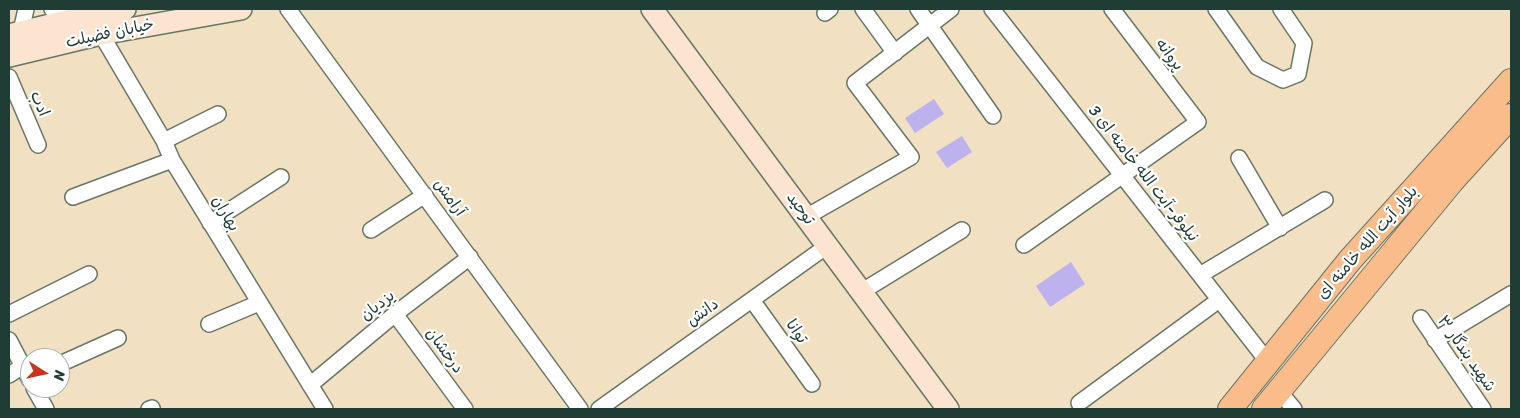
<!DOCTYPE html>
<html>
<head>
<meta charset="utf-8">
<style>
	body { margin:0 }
	#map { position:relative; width:1520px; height:418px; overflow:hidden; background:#f1e0c1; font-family:Sriracha,sans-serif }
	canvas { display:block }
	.frame { position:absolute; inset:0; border:10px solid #1f3d34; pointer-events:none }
	.north { position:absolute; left:20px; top:348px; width:50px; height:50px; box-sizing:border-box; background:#fff; border:1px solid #a5b1ae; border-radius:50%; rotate:100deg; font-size:14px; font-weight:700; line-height:20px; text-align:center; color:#1f3d34 }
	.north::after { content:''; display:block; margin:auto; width:18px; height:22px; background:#c8321e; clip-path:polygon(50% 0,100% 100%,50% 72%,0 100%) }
</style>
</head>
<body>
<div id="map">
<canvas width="1520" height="418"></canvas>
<div class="frame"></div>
<div class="north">N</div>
</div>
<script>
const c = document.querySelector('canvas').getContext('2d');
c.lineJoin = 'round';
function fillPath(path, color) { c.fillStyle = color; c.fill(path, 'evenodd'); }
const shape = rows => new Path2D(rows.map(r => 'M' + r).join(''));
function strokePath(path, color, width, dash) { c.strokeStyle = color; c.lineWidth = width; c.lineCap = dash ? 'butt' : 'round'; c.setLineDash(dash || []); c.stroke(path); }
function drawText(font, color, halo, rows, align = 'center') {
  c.font = font + ' Sriracha,"Playpen Sans Arabic",sans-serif'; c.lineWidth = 4.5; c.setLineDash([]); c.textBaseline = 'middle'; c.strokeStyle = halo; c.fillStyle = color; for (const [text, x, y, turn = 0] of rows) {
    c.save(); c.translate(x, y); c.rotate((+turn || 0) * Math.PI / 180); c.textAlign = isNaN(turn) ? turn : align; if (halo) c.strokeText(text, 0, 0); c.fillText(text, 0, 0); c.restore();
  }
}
const building = shape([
	[934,99,944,114,915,133,905,118],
	[962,136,972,152,947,168,936,152],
	[1071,262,1085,284,1050,307,1036,286]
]);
const minor = shape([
	[52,9,71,20],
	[288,9,580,409],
	[863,9,895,53],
	[918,9,993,116],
	[992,9,1268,362],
	[1216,9,1257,67,1283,80,1298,74,1304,43,1281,9],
	[825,13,830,9],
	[21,31,26,9],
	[101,34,164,141,172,160,325,409],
	[9,77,38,145],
	[164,141,218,114],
	[1239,158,1280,228],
	[73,197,172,160],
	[806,217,911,157,855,83,951,9],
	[210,223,281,177],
	[371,230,425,195],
	[1024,245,1198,122,1112,9],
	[1200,275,1325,200],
	[861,292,962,230],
	[752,300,812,384],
	[9,314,89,274],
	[395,314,465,409],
	[1421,318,1483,409],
	[209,324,259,303],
	[9,340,30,380],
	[1435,340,1511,294],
	[60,364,118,338],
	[9,375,23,366],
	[310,385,395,314,470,257],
	[34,388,46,409],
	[1279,391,1294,409],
	[1079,403,1219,300],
	[149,409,152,408],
	[599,409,827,246]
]);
const secondary = shape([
	[652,9,948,409],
	[9,35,71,20,125,9],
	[9,56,101,34,241,9]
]);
const primary = shape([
	[1230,409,1350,260,1511,81],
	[1264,409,1452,181,1511,116]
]);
const streetNames = [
	["خیابان فضیلت",110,34,-12],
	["پروانه",1169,55,53],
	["ادب",39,104,67],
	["نیلوفر-آیت الله خامنه ای 3",1143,174,52],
	["آرامش",449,198,54],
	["توحید",800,209,54],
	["بهاران",225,214,59],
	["بلوار آیت الله خامنه ای",1368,243,-49],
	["یزدیان",378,306,-38],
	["دانش",703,313,-36],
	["توانا",796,332,55],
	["درخشان",444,351,54],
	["شهید بندگار ۳",1466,354,55]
];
fillPath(building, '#bdb2ee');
strokePath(minor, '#687665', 18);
strokePath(secondary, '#687665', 24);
strokePath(primary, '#687665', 26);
strokePath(minor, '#fff', 15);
strokePath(secondary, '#fde4d1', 21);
strokePath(primary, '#fabc8b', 24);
drawText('16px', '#1f3d34', '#fff', streetNames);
</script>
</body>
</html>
